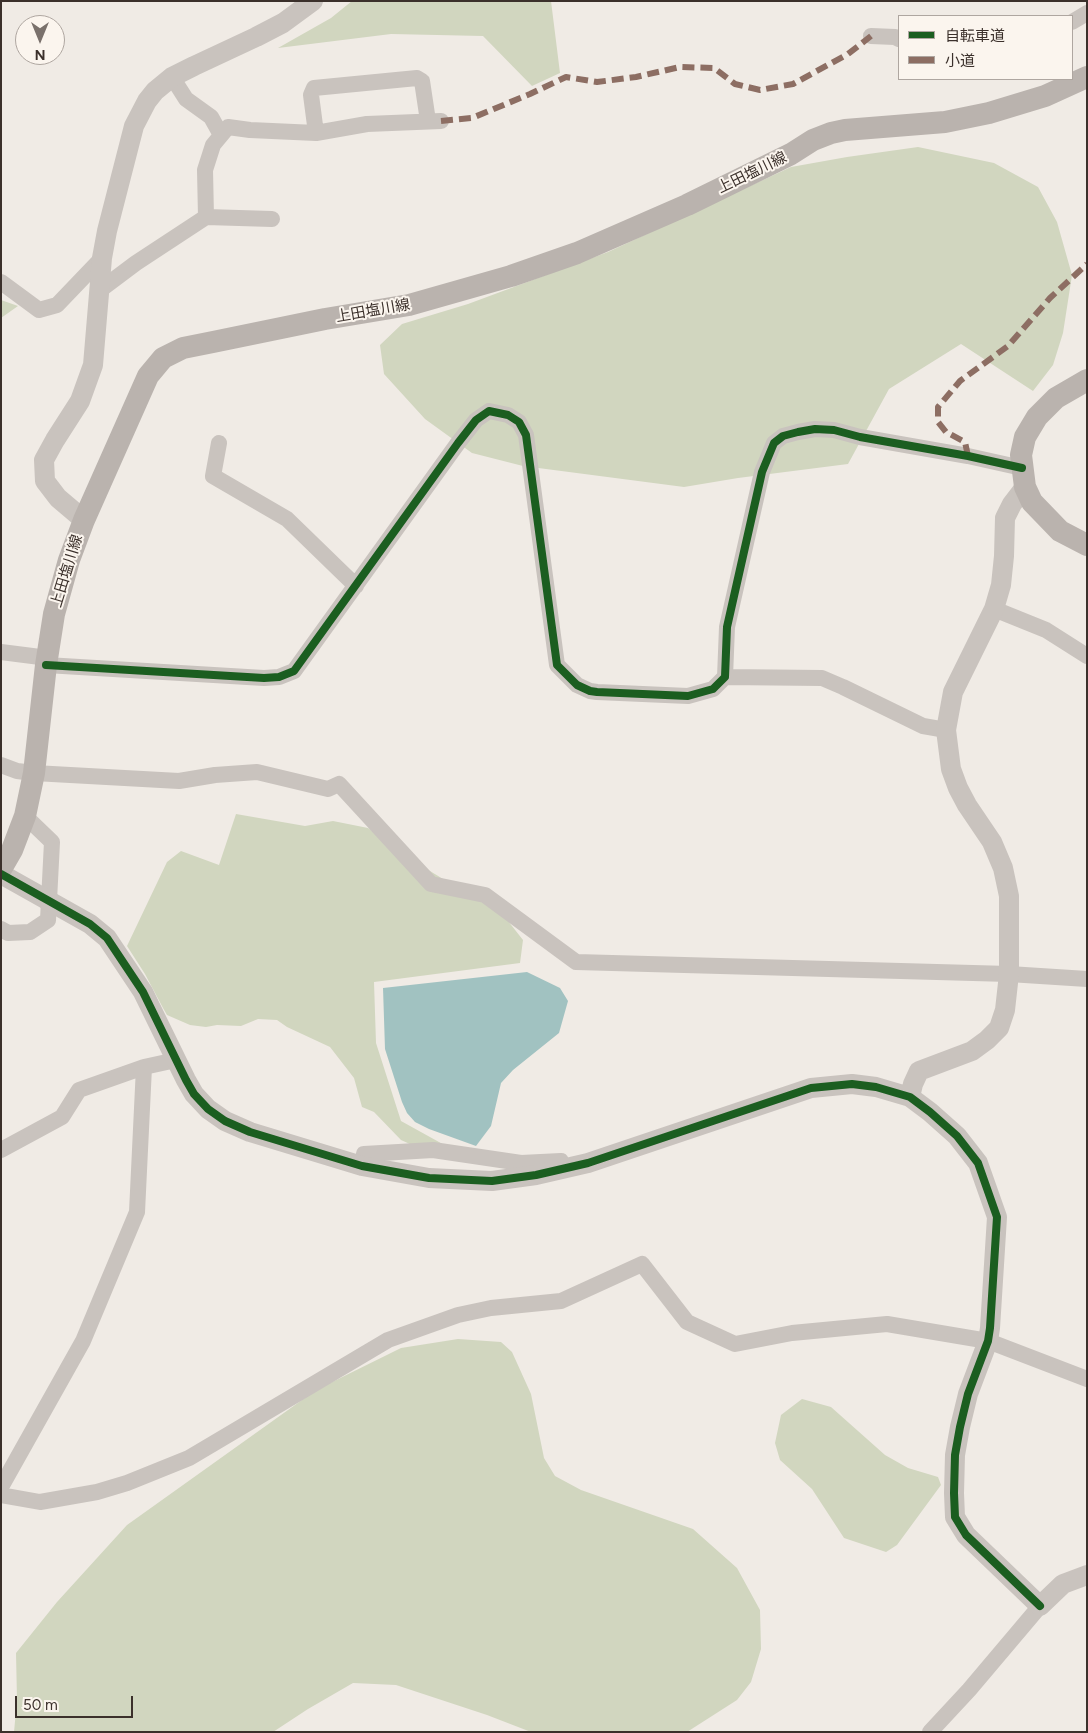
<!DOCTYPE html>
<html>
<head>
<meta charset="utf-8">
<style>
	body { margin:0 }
	#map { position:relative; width:1088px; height:1733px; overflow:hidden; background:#f0ebe5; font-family:Figtree,"Noto Sans JP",sans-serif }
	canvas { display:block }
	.frame { position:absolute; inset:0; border:2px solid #3b302b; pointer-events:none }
	.legend { position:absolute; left:898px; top:15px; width:175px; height:65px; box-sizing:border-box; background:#fbf5ee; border:1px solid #aea6a0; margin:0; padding:6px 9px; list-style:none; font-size:15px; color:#3b302b }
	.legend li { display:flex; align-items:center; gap:10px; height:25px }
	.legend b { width:25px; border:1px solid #aea6a0 }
	.north { position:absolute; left:15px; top:15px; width:50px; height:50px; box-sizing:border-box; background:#fbf5ee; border:1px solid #aea6a0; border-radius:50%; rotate:180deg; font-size:14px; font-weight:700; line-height:20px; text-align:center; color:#3b302b }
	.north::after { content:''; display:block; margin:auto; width:18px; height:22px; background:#7a716c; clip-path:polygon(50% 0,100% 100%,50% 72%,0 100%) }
	.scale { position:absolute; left:15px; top:1696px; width:118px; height:22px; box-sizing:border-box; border:2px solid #3b302b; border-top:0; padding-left:6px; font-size:15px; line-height:18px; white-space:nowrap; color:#3b302b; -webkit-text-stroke:4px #fbf5ee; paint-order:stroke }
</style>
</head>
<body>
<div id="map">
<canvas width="1088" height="1733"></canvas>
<div class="frame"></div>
<ul class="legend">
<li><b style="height:6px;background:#1b5e20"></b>自転車道</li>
<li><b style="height:6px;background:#8d6e63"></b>小道</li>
</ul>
<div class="north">N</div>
<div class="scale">50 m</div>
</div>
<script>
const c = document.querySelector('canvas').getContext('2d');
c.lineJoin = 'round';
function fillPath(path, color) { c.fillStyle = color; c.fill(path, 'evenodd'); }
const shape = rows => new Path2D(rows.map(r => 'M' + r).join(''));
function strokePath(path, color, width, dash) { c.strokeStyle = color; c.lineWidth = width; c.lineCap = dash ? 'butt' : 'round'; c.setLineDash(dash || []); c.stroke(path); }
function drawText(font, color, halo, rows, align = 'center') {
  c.font = font + ' Figtree,"Noto Sans JP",sans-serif'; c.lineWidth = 4; c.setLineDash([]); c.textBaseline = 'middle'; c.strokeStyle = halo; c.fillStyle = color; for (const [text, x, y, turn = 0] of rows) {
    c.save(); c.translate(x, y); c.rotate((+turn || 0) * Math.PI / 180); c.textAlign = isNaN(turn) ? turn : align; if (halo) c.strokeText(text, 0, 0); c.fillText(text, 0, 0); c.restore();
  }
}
const green = shape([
	[352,1,551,1,560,73,532,86,483,36,391,34,278,48,331,18],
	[918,147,994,163,1038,187,1057,222,1072,275,1063,333,1053,365,1033,391,961,344,889,389,848,464,738,478,684,487,523,466,472,453,425,419,384,374,380,345,402,324,468,304,608,252,791,167,847,157],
	[1,300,18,306,1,318],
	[236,814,305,826,333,821,368,828,412,860,443,879,497,907,523,940,520,963,374,982,376,1043,401,1121,448,1147,412,1145,401,1140,374,1112,362,1107,354,1078,330,1047,287,1027,277,1020,258,1019,241,1026,217,1025,206,1027,190,1025,167,1015,163,1008,145,974,127,946,167,862,181,851,219,865],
	[458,1339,501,1342,512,1352,531,1394,544,1458,555,1476,581,1490,693,1529,737,1568,760,1610,761,1649,751,1682,737,1700,687,1732,531,1732,487,1715,396,1685,353,1683,308,1709,273,1732,14,1732,17,1700,16,1653,57,1602,127,1525,316,1390,401,1348],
	[802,1399,831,1407,885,1455,908,1468,938,1477,941,1485,897,1545,886,1552,844,1538,812,1489,780,1460,775,1443,781,1415]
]);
const water = shape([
	[527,972,560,988,568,1001,559,1033,513,1070,501,1083,491,1126,476,1146,429,1129,415,1122,407,1113,402,1102,385,1049,383,988]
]);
const minor = shape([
	[1072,22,1087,13],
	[871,36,895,37,899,39],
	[172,77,186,99,211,117,221,135],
	[316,133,311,95,314,88,417,78,422,81,428,121],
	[206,217,205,170,213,145,228,127,250,130,316,133,367,124,441,121],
	[1,282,39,310,57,305,102,258],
	[100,290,136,263,206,217,272,219],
	[219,443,213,476,287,519,356,586],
	[994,609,1046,630,1087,656],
	[1,652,48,658],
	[46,665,264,678,279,677,294,671,458,443,476,420,489,411,508,415,519,422,526,435,557,665,577,685,590,691,597,692,688,696,713,689,725,677,727,627,762,472,774,443,783,436,798,432,815,429,834,430,860,437,968,456,1022,468],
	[725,677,822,678,843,687,923,726,946,730],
	[1,765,17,771,34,773,179,781,215,775,257,772,328,789,339,784,431,884,485,895,576,962,1009,974,1087,979],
	[1,929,8,933,30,932,48,920,52,842,25,816],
	[1,1150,62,1117,79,1090,144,1067],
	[362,1166,364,1154,433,1150,521,1163,561,1161,564,1169],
	[1,1487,83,1341,137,1212,144,1067,176,1060],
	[1,1495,40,1502,97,1492,127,1483,189,1458,388,1340,458,1315,491,1308,561,1301,642,1264,687,1322,735,1344,792,1333,887,1324,988,1341,1087,1379],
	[930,1732,969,1690,1040,1606]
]);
const tertiary = shape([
	[84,520,58,498,45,481,44,460,55,440,80,401,93,365,102,258,107,231,134,126,147,101,155,91,172,77,194,66,256,37,283,23,313,1],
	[1,874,90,924,107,938,143,992,186,1080,194,1094,208,1109,225,1121,250,1132,362,1166,429,1178,492,1181,536,1175,588,1163,811,1088,852,1084,876,1087,910,1097,930,1112,957,1136,978,1163,997,1217,990,1328,988,1341,968,1394,960,1427,955,1455,954,1493,955,1517,966,1535,1040,1606,1063,1584,1087,1575],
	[910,1097,913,1084,919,1071,972,1051,987,1040,999,1028,1005,1010,1009,974,1009,896,1003,868,992,842,967,805,958,788,951,769,946,730,953,692,994,609,1001,585,1004,556,1005,518,1012,504,1025,487]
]);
const secondary = shape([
	[1087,380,1056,398,1037,417,1025,437,1021,455,1025,487,1032,502,1060,531,1087,545],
	[1,869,12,850,25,816,34,773,46,665,54,614,69,560,84,520,148,376,163,358,183,348,213,342,325,319,409,305,511,276,577,253,687,205,791,154,813,140,831,133,845,130,945,122,989,113,1045,96,1087,77]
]);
const quiet = shape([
	[441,121,472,118,530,94,566,77,597,82,636,77,680,67,714,68,735,84,760,90,793,84,848,54,871,36],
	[968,456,965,442,946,432,938,422,938,407,960,381,1008,346,1050,298,1087,264]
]);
const cycleway = shape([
	[46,665,264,678,279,677,294,671,458,443,476,420,489,411,508,415,519,422,526,435,557,665,577,685,590,691,597,692,688,696,713,689,725,677,727,627,762,472,774,443,783,436,798,432,815,429,834,430,860,437,968,456,1022,468],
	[1,874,90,924,107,938,143,992,186,1080,194,1094,208,1109,225,1121,250,1132,362,1166,429,1178,492,1181,536,1175,588,1163,811,1088,852,1084,876,1087,910,1097,930,1112,957,1136,978,1163,997,1217,990,1328,988,1341,968,1394,960,1427,955,1455,954,1493,955,1517,966,1535,1040,1606]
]);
const streetNames = [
	["上田塩川線",752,173,-26],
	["上田塩川線",373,311,-10],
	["上田塩川線",67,571,-73]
];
fillPath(green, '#d1d6bf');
fillPath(water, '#a1c2c1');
strokePath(minor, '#c9c3be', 16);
strokePath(tertiary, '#c9c3be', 20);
strokePath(secondary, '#bab3ae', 22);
strokePath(quiet, '#8d6e63', 6, [12, 6]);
strokePath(cycleway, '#1b5e20', 8);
drawText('15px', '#3b302b', '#fbf5ee', streetNames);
</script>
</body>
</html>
